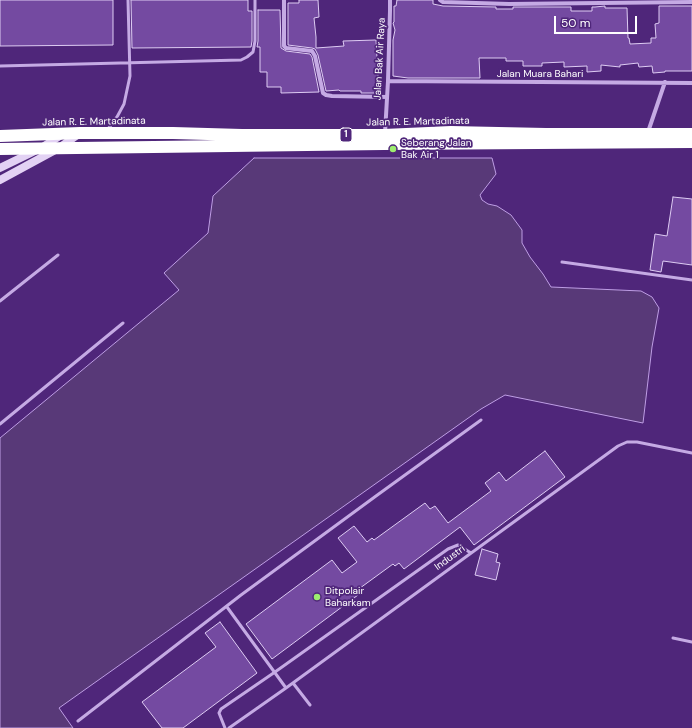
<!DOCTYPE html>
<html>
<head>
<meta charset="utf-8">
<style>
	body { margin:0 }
	#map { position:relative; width:692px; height:728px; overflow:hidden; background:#4f267a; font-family:"DM Sans",sans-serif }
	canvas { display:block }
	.scale { position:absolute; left:554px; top:16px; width:83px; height:18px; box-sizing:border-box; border:2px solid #fff; border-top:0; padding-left:5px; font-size:12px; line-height:14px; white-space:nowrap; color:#fff; -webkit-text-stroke:3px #4f267a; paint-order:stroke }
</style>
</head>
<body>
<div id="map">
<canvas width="692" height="728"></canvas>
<div class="scale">50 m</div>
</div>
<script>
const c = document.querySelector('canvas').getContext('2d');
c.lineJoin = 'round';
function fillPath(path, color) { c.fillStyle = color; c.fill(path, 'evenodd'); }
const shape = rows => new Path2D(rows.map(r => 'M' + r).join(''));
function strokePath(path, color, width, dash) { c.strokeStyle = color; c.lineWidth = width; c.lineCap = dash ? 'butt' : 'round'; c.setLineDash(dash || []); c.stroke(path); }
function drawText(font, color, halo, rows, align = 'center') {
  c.font = font + ' "DM Sans",sans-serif'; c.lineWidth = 3.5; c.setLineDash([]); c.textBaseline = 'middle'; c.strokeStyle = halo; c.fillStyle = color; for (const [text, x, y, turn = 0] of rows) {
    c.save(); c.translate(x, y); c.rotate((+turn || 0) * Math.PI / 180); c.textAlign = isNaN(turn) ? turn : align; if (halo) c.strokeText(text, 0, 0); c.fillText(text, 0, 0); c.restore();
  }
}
const water = shape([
	[254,158,492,158,496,174,480,195,482,200,488,204,497,206,511,215,522,230,522,243,530,257,543,274,551,287,641,291,652,297,659,308,652,347,643,423,505,395,481,409,59,708,73,728,0,728,0,438,179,290,164,273,208,233,213,196,254,158]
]);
const building = shape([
	[0,0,113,0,113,45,0,46,0,0],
	[131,0,248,0,248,11,252,11,252,41,251,47,132,48,131,0],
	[299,0,318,0,319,17,314,18,316,37,316,48,344,46,343,41,376,40,379,93,361,93,361,91,340,91,339,90,326,91,318,55,315,49,312,48,288,45,288,3,299,3,299,0],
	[397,0,433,0,433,4,443,6,496,7,496,9,513,9,513,7,571,7,571,11,592,11,592,7,595,7,605,6,605,8,627,8,628,38,629,38,630,44,651,43,651,38,656,38,655,24,659,23,659,6,692,6,692,71,665,71,665,72,653,73,652,66,639,67,638,63,620,65,620,67,601,65,601,71,587,72,587,66,564,67,564,62,542,63,542,66,523,66,523,61,506,61,506,58,479,58,480,78,408,78,393,76,393,40,395,30,393,23,394,22,394,6,396,6,397,0],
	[258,10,280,10,281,48,286,51,310,54,312,57,319,92,281,93,281,87,267,87,267,72,260,72,260,47,257,47,258,41,258,10],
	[673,197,692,199,692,265,663,261,661,272,650,270,655,234,667,236,673,197],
	[545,451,565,477,474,545,460,527,404,569,399,563,395,566,393,564,356,591,358,595,272,659,246,624,332,560,342,573,357,562,338,538,354,526,367,542,372,538,374,540,425,503,430,509,435,506,448,523,491,491,485,483,499,472,506,481,545,451],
	[482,549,498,554,496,562,500,563,496,580,475,575,482,549],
	[220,622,257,673,183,728,162,728,142,702,216,647,205,633,220,622]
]);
const lane = shape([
	[0,66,241,60,247,57,253,52,255,41,255,0],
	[108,129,117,117,124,104,130,76,128,0],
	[562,262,692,280],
	[0,301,58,255],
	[0,424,123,323],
	[227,607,286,688],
	[673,638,692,642],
	[293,683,310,705],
	[78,721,241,595,376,496,481,420],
	[225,728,219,713,221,709,275,672,448,549,458,545,471,553],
	[229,728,286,688,618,446,627,442,637,442,692,453]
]);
const street = shape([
	[284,0,284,46,286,48,312,51,315,56,323,93,326,95,332,96,387,97],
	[440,0,443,2,509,4,692,2],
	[388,81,692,83],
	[648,132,665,82],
	[385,133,388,81,390,11,390,0]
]);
const secondary = shape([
	[0,168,41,148,63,134],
	[0,180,59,148,80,133]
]);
const highway = shape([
	[0,136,80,133,173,133,242,135,384,135,451,132,546,134,692,134],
	[0,149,384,144,692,142]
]);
const markers = [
	[393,149,4,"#9dec6f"],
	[317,597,4,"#9dec6f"]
];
const shields = [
	[346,135,12]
];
const shieldNames = [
	["1",346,135]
];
const streetNames = [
	["Jalan Bak Air Raya",380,59,-87],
	["Jalan Muara Bahari",540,74],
	["Jalan R. E. Martadinata",94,122,-1],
	["Jalan R. E. Martadinata",418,122,-1],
	["Industri",450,558,-36]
];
const poiNames = [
	["Seberang Jalan",401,143],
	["Bak Air 1",401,155],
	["Ditpolair",325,591],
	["Baharkam",325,603]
];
fillPath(water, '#583978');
strokePath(water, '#be9ee4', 1);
fillPath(building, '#744aa1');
strokePath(building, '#deccf3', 1);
strokePath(lane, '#c5aae4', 3);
strokePath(street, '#c5aae4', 4);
strokePath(secondary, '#e3d2f4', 8);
strokePath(highway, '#fff', 12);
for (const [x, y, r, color] of markers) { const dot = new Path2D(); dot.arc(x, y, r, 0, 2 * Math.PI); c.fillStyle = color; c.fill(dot); strokePath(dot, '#4f267a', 1.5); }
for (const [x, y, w] of shields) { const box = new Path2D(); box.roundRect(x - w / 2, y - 7, w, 14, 3); c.fillStyle = '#4f267a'; c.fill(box); strokePath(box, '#fff', 1); }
drawText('bold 9px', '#fff', null, shieldNames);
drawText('10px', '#fff', '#4f267a', streetNames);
drawText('10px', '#fff', '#4f267a', poiNames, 'left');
</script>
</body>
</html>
